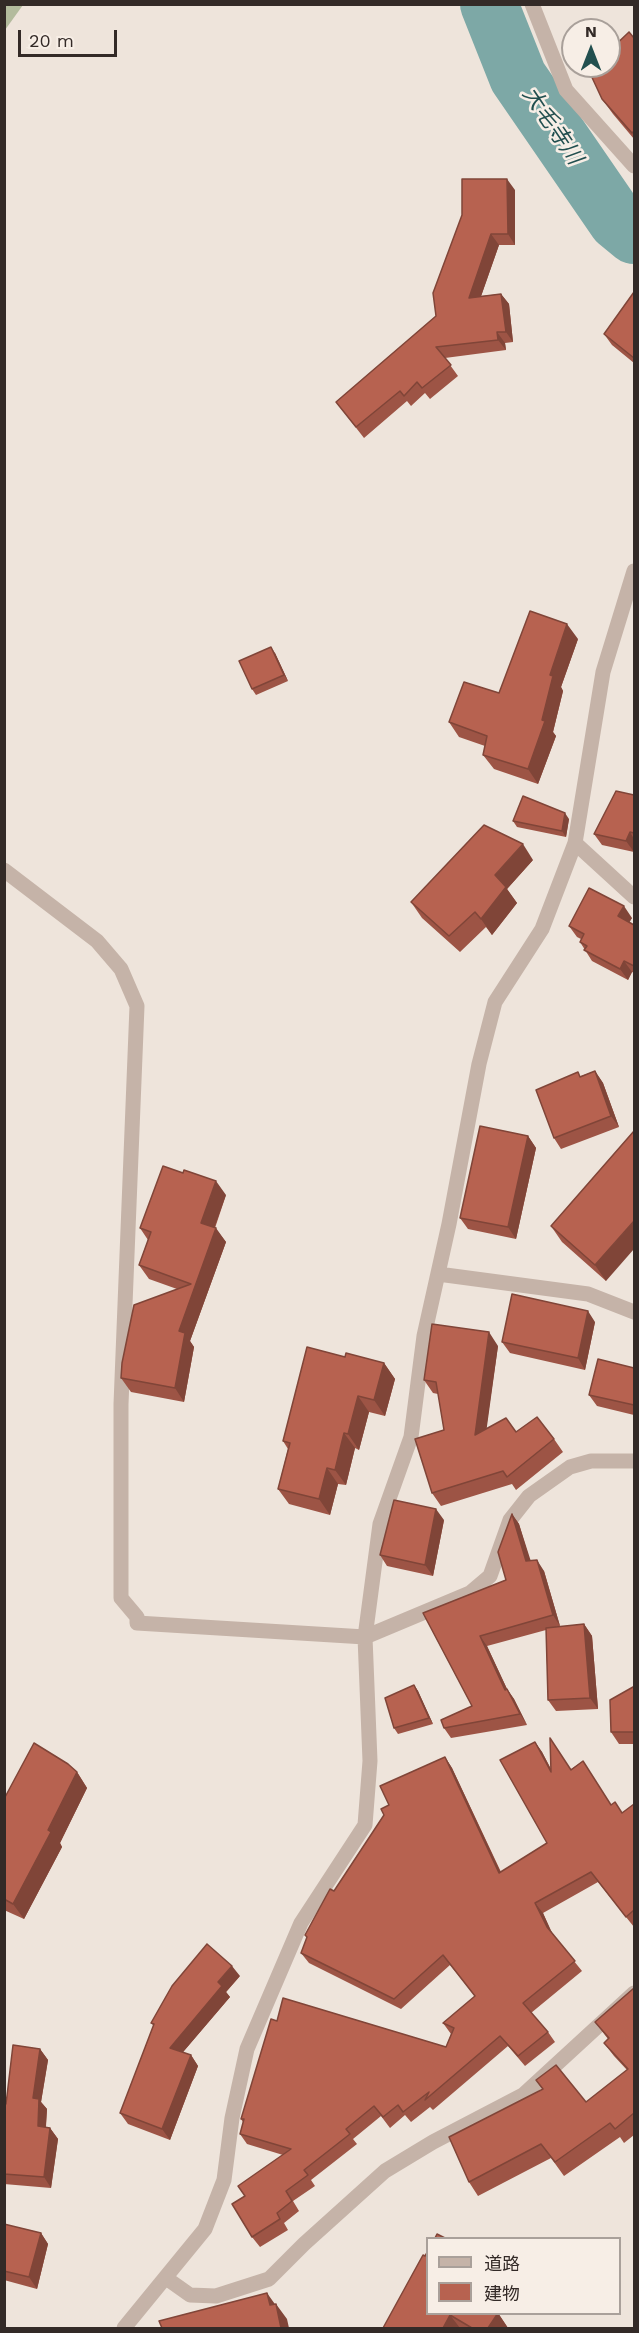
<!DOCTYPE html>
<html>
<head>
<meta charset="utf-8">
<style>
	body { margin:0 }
	#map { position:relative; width:639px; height:2333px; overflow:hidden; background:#eee4db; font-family:"Work Sans","Noto Sans JP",sans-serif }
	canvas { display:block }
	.frame { position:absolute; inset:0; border:6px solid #332a27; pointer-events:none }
	.legend { position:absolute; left:426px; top:2237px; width:195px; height:78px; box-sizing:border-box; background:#f7eee6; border:2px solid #a9a09a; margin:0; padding:8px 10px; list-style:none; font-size:18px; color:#332a27 }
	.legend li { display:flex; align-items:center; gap:12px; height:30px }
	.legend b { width:30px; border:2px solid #a9a09a }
	.north { position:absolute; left:561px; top:18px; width:60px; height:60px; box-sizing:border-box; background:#f7eee6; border:2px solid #a9a09a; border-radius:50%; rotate:0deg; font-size:16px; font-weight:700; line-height:24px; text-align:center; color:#332a27 }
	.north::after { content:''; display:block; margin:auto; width:21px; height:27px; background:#224f4f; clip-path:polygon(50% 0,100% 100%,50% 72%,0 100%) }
	.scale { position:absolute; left:18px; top:30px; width:99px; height:27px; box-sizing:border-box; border:3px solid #332a27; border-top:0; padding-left:8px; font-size:18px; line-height:21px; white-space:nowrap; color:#332a27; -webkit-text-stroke:4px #f7eee6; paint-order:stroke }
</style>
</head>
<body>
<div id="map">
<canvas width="639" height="2333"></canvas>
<div class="frame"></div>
<ul class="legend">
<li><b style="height:8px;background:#c5b3a8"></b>道路</li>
<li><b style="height:16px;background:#b76250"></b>建物</li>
</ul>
<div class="north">N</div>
<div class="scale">20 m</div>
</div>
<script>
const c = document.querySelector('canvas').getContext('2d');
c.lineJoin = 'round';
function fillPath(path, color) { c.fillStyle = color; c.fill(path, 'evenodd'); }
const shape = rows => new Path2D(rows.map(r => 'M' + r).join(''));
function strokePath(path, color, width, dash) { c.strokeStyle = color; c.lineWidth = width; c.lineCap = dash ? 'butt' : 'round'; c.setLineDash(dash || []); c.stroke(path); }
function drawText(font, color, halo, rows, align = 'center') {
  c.font = font + ' "Work Sans","Noto Sans JP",sans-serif'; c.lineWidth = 5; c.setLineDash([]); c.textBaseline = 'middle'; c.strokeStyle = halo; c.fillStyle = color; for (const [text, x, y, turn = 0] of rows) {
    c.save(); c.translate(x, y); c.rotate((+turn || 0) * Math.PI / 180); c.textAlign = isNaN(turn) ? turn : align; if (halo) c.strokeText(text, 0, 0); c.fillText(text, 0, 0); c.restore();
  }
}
const green = shape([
	[5,4,23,5,5,30,4,5]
]);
const river = shape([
	[489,4,518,77,617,221,634,235]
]);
const minor = shape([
	[532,4,566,90,634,166],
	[575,843,634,897],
	[4,870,97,941,121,969,137,1006,121,1404,121,1598,137,1617,137,1623,365,1637,470,1593,490,1576,510,1520,529,1496,570,1467,591,1461,634,1461],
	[438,1274,588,1294,634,1312],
	[166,2278,190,2295,216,2296,269,2279,304,2244,385,2171,433,2142,523,2095,634,1993],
	[124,2328,205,2229,224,2180,232,2118,247,2049,301,1923,365,1825,370,1761,365,1637,380,1524,411,1437,424,1336,449,1224,479,1064,495,1002,542,929,575,843,603,672,634,571]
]);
const wall = shape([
	[634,38,634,139,613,114,602,99],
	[515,190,515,245,499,245,481,296,501,294,509,304,513,342,505,343,506,350,445,358,458,376,430,399,425,393,411,406,407,401,364,438,336,402,436,316],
	[634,292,634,363,612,345,604,334],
	[578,639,561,687,563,691,553,732,556,736,538,784,494,769,483,755,485,746,459,737,449,722,499,693],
	[275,653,288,681,256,695,252,689],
	[634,795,634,852,602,845,594,834],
	[569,819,566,837,517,827,513,821],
	[533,860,507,889,517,903,492,935,486,927,460,952,422,918,411,902],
	[632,918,629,922,634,925,634,973,632,972,628,980,592,961,580,942,581,939,577,937,569,926],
	[595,1071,603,1083,619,1127,561,1149,554,1138,581,1076],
	[634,1131,606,1281,562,1242,551,1226],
	[528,1136,536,1148,516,1239,468,1229,460,1218],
	[226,1195,215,1228,226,1242,190,1341,194,1347,184,1402,131,1392,121,1378,177,1289,149,1279,139,1265,148,1240,140,1228],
	[595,1322,585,1370,510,1353,502,1342],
	[498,1346,486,1429,516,1432,554,1439,563,1452,516,1490,512,1484,441,1506,432,1493,444,1430,438,1394,433,1393,424,1380],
	[345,1357,384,1363,395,1379,385,1416,369,1412,359,1450,355,1448,346,1485,338,1484,330,1515,289,1504,278,1489,288,1449,283,1441],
	[634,1368,634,1415,597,1406,589,1395],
	[512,1514,519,1524,530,1561,544,1571,560,1626,552,1628,584,1624,592,1636,598,1709,556,1711,548,1700,546,1630,487,1646,507,1689,514,1699,527,1725,451,1738,444,1728,472,1706,423,1613,506,1580],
	[444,1520,433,1576,387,1566,380,1555],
	[414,1685,418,1691,433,1724,398,1734,394,1728],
	[634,1687,634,1744,619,1744,611,1732],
	[535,1742,542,1752,551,1769,571,1769,583,1761,611,1805,622,1813,634,1804,634,1927,598,1882,543,1913,552,1934,582,1971,531,2013,548,2032,555,2042,525,2066,508,2046,433,2110,430,2107,411,2122,405,2115,390,2128,381,2116,353,2139,357,2144,311,2180,315,2186,293,2201,299,2211,284,2223,288,2230,260,2247,252,2237,245,2196,283,2155,247,2144,240,2134,243,2122,241,2119,277,2021,446,2047,451,2034,443,2023,475,1996,450,1965,401,2009,309,1963,301,1953,307,1938,305,1935,384,1815,389,1805,445,1757,452,1768,501,1872,547,1843],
	[77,1772,87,1788,60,1843,62,1847,24,1919,4,1910,4,1799],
	[240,1976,226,1992,230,1997,183,2052,191,2055,198,2066,170,2140,128,2124,120,2113,154,2026,151,2023],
	[634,1988,634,2135,624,2143,620,2137,564,2176,551,2158,478,2196,469,2182,543,2090,536,2080,586,2102,627,2070,614,2056,604,2043,608,2039,595,2022],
	[40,2049,48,2060,41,2102,47,2109,46,2127,50,2128,58,2139,51,2188,4,2184,4,2104,6,2104],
	[4,2224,41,2233,48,2244,37,2289,4,2280],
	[428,2313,498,2313,508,2328,383,2328]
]);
const shadedWall = shape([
	[507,179,515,190,515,245,508,234],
	[491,234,499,245,477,308,469,298],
	[501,294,509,304,513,342,506,332],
	[497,332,505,343,506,350,498,340],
	[567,624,578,639,561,687,563,691,553,732,556,736,538,784,528,769,542,720,550,675],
	[271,647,275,653,288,681,284,675],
	[565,813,569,819,566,837,562,831],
	[630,832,634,839,634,852,626,841],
	[523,844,533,860,507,889,517,903,492,935,481,919,495,875],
	[624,906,632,918,626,928,618,916],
	[624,961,632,972,628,980,620,969],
	[595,1071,603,1083,619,1127,611,1116],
	[528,1136,536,1148,516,1239,508,1227],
	[216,1181,226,1195,211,1237,201,1223],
	[634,1221,634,1249,606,1281,595,1265],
	[216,1228,226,1242,190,1341,194,1347,184,1402,175,1388,179,1331],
	[588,1311,595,1322,585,1370,578,1358],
	[489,1332,498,1346,484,1448,475,1435],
	[384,1363,395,1379,385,1416,374,1400],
	[358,1396,369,1412,359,1450,348,1434],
	[344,1433,355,1448,346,1485,335,1470],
	[327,1468,338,1484,330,1515,319,1499],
	[436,1509,444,1520,433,1576,425,1565],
	[512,1514,519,1524,534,1571,526,1561],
	[537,1560,544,1571,560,1626,553,1615],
	[584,1624,592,1636,598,1709,590,1698],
	[480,1636,487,1646,507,1689,514,1699,527,1725,505,1690],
	[414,1685,418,1691,433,1724,429,1718],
	[535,1742,542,1752,558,1783,551,1772],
	[445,1757,452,1768,506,1884,499,1873],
	[77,1772,87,1788,60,1843,62,1847,24,1919,13,1904,48,1830],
	[535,1903,543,1913,554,1937,547,1927],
	[232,1966,240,1976,226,1992,230,1997,178,2058,170,2048,218,1982],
	[40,2049,48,2060,41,2102,47,2109,45,2137,38,2126,33,2098],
	[191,2055,198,2066,170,2140,162,2129],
	[50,2128,58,2139,51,2188,44,2177],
	[41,2233,48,2244,37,2289,29,2277],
	[267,2293,277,2307,276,2304,287,2319,289,2328,281,2328,270,2305],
	[498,2313,508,2328,488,2328],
	[450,2315,460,2328,443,2328]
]);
const building = shape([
	[629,32,634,38,634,131,632,133,602,99,589,71,594,66,609,66,609,51,629,32],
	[462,179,507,179,508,234,491,234,469,298,501,294,506,332,497,332,498,340,436,347,451,365,422,388,417,382,404,396,400,391,356,427,336,402,436,316,433,293,462,215,462,179],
	[634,292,634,358,604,334,634,292],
	[530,611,567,624,550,675,553,676,542,720,545,721,528,769,483,755,487,736,449,722,464,682,499,693,530,611],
	[271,647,284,675,252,689,239,661,271,647],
	[616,791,634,795,634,833,630,832,626,841,594,834,616,791],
	[523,796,565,813,562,831,513,821,523,796],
	[484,825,523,844,495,875,506,887,481,919,475,912,449,936,411,902,484,825],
	[589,888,624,906,618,916,634,925,634,966,624,961,620,969,584,950,587,946,580,942,584,934,569,926,589,888],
	[595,1071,611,1116,554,1138,536,1090,578,1072,580,1077,595,1071],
	[480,1126,528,1136,508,1227,460,1218,480,1126],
	[634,1131,634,1221,595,1265,551,1226,634,1131],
	[163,1166,183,1173,184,1170,216,1181,201,1223,216,1228,179,1331,185,1333,175,1388,121,1378,122,1363,134,1305,191,1284,139,1265,151,1232,140,1228,163,1166],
	[512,1294,588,1311,578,1358,502,1342,512,1294],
	[432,1324,489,1332,475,1435,506,1418,516,1432,537,1417,554,1439,507,1477,503,1471,432,1493,415,1439,444,1430,436,1382,424,1380,432,1324],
	[307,1347,345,1357,346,1353,384,1363,374,1400,358,1396,348,1434,344,1433,335,1470,327,1468,319,1499,278,1489,290,1443,283,1441,307,1347],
	[598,1359,634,1368,634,1405,589,1395,598,1359],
	[394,1500,436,1509,425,1565,380,1555,394,1500],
	[512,1514,526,1561,537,1560,553,1615,480,1636,505,1690,507,1689,520,1714,444,1728,441,1720,472,1706,423,1613,506,1580,498,1552,512,1514],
	[584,1624,590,1698,548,1700,546,1628,584,1624],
	[414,1685,429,1718,394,1728,385,1698,414,1685],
	[633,1687,634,1687,634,1732,611,1732,610,1700,633,1687],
	[550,1738,571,1770,583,1761,611,1805,615,1802,622,1813,634,1804,634,1910,626,1917,591,1872,535,1903,547,1927,575,1961,523,2003,548,2032,518,2056,500,2036,425,2100,429,2092,403,2112,398,2105,383,2117,374,2106,346,2129,350,2134,304,2170,308,2175,286,2191,292,2201,277,2213,280,2219,252,2237,232,2204,245,2196,238,2186,291,2149,240,2134,244,2119,241,2119,271,2019,277,2021,283,1998,446,2047,454,2028,443,2023,475,1996,443,1955,394,1999,301,1953,307,1937,305,1935,330,1889,334,1891,384,1815,381,1809,389,1805,380,1786,445,1757,499,1873,547,1843,500,1760,535,1742,551,1772,550,1738],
	[34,1743,68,1764,77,1772,48,1830,51,1832,13,1904,4,1899,4,1799,34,1743],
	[207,1944,232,1966,218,1982,222,1986,170,2048,191,2055,162,2129,120,2113,154,2024,151,2023,172,1986,207,1944],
	[634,1988,634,2113,615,2129,610,2123,555,2162,541,2144,469,2182,449,2137,543,2089,536,2080,556,2065,586,2102,628,2069,604,2043,609,2038,595,2022,634,1988],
	[13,2045,40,2049,33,2098,39,2099,38,2126,50,2128,44,2177,4,2174,4,2104,6,2104,13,2045],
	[4,2224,41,2233,29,2277,4,2271,4,2224],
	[437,2234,445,2238,435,2238,437,2234],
	[428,2251,428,2313,498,2313,488,2328,472,2328,450,2315,443,2328,383,2328,423,2255,425,2256,428,2251],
	[267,2293,270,2305,276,2304,281,2328,162,2328,159,2321,267,2293]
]);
const waterNames = [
	["大毛寺川",552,126,56]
];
fillPath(green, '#b3bb9d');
strokePath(river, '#7da8a6', 58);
strokePath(minor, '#c5b3a8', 15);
fillPath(wall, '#9d5445');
fillPath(shadedWall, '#804538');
fillPath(building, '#b76250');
strokePath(building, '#804538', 1.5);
drawText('italic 22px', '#224f4f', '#f7eee6', waterNames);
</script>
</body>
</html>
